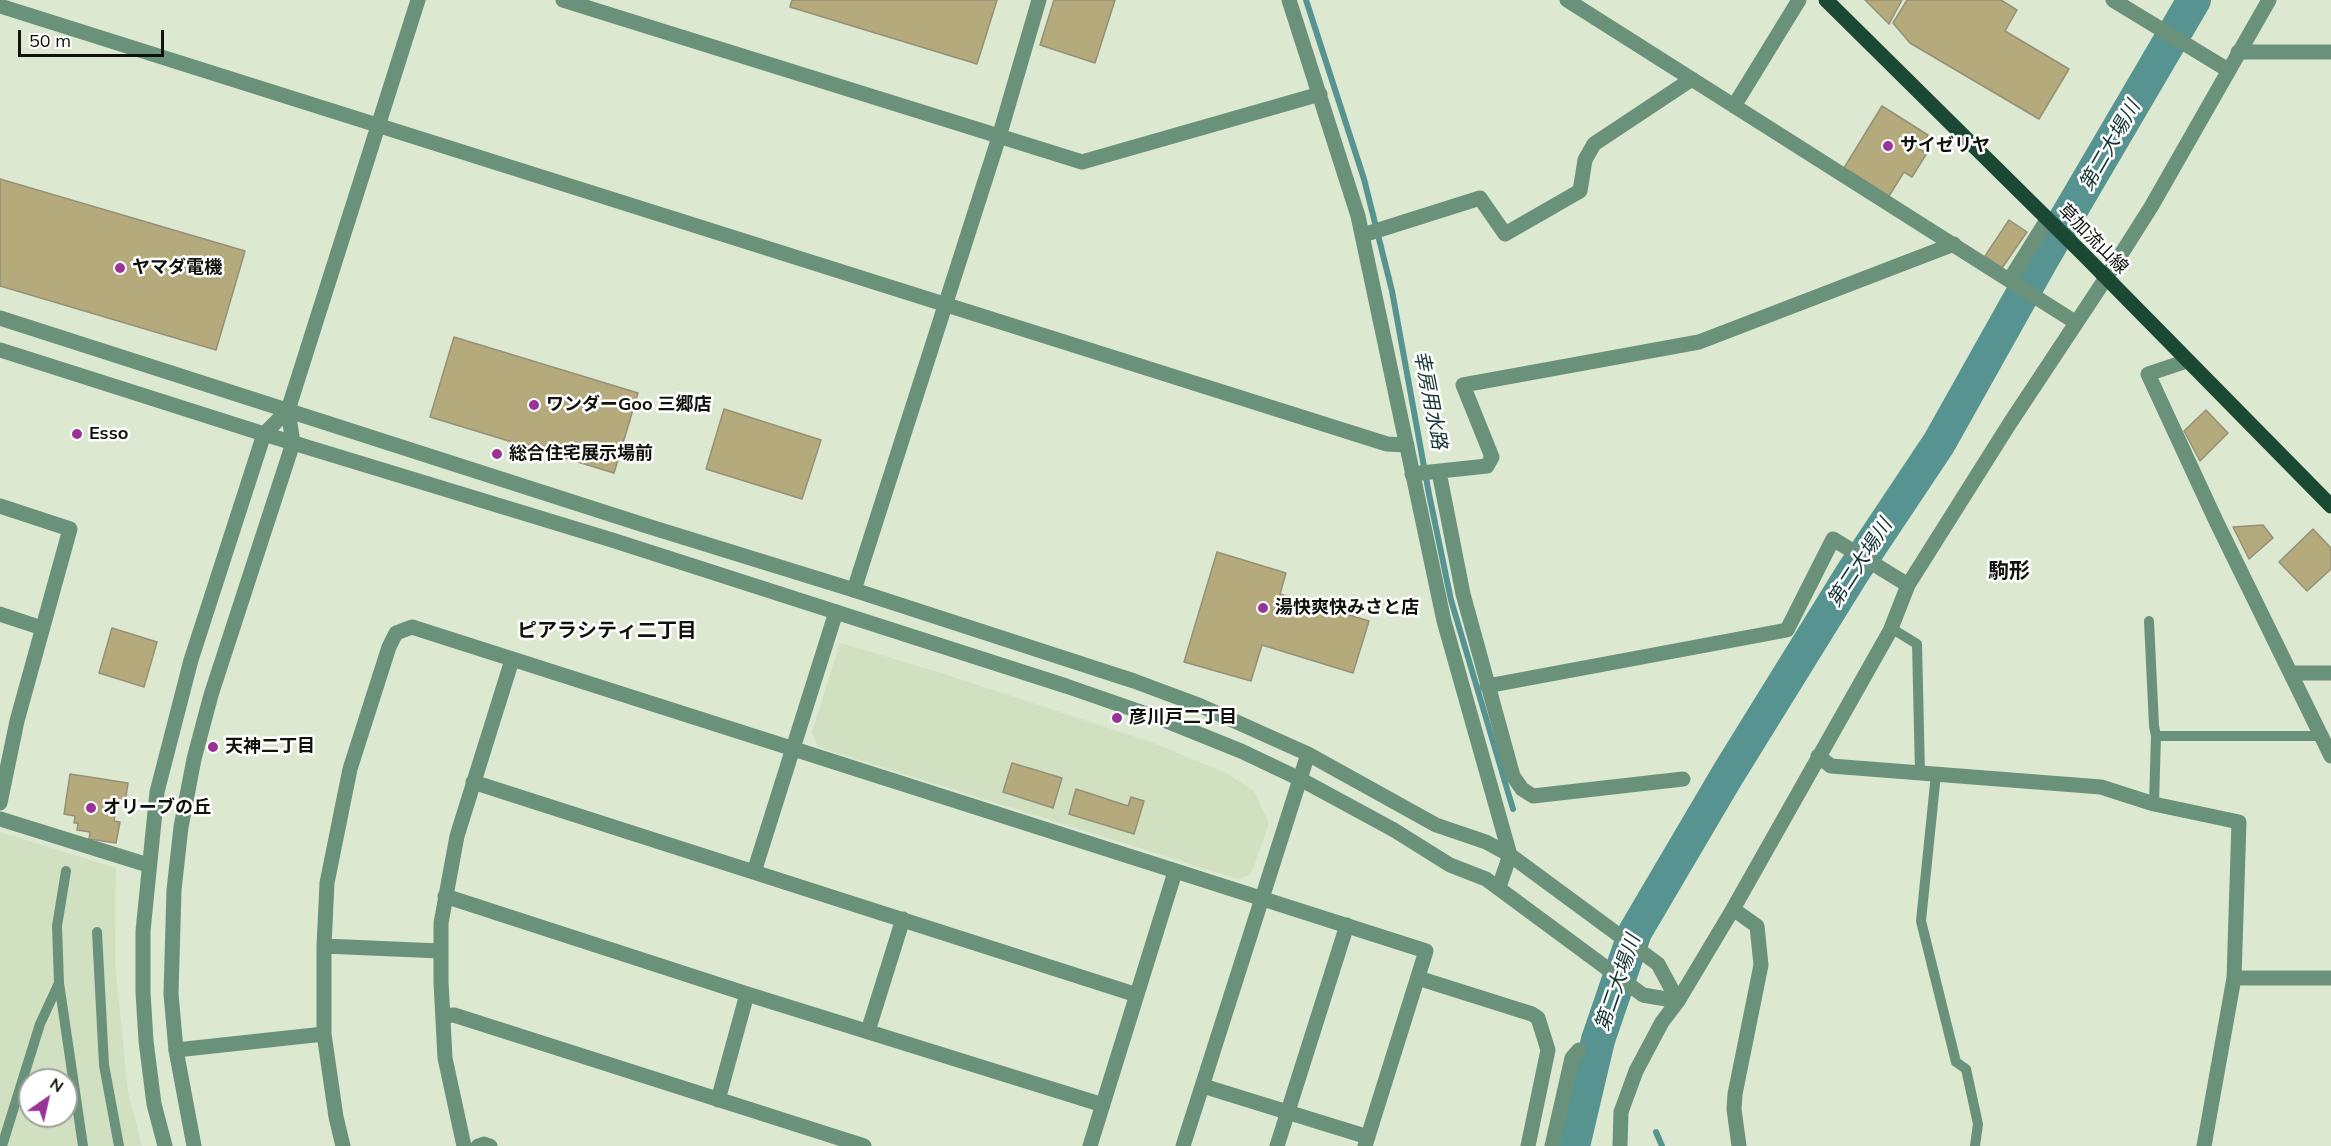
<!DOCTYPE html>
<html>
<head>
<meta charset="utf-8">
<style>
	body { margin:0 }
	#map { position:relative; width:2331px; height:1146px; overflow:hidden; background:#dce8cf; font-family:Mulish,sans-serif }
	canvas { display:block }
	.north { position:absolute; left:18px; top:1068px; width:60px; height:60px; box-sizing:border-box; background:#fff; border:2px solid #9fa19d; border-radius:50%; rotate:34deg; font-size:16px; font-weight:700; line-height:24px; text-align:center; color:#0f130b }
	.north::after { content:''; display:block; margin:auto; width:21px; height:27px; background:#993398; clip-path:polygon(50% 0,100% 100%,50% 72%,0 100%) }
	.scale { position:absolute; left:18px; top:30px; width:146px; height:27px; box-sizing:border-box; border:3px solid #0f130b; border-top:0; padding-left:8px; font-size:18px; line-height:21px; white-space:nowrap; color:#0f130b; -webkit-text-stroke:4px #fff; paint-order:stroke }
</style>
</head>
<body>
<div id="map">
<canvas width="2331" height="1146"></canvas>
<div class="north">N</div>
<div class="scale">50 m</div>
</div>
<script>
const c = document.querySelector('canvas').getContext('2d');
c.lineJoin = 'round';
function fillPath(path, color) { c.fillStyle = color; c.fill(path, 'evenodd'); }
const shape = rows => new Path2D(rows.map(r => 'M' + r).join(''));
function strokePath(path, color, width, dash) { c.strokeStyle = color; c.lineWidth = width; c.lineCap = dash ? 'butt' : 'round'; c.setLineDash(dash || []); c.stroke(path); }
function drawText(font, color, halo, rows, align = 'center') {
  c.font = font + ' Mulish,"Noto Sans JP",sans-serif'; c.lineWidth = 5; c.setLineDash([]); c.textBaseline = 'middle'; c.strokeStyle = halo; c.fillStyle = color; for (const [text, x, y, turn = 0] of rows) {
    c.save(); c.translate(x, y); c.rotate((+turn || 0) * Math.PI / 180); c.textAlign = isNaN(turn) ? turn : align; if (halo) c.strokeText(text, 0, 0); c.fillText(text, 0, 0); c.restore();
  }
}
const built = shape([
	[840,643,935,671,1148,741,1226,773,1254,791,1269,823,1251,874,1238,879,818,747,812,732],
	[0,832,116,868,115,962,128,1092,142,1146,0,1146],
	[30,1080,66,1080,66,1116,30,1116]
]);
const stream = shape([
	[1306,0,1364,179,1392,291,1429,494,1451,600,1513,809],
	[1656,1132,1662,1146]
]);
const river = shape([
	[1573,1146,1598,1040,1635,932,1728,774,1853,572,1939,443,2041,261,2194,0]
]);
const building = shape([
	[792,0,997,0,977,64,790,7,792,0],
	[1054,0,1115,0,1095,63,1040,45,1054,0],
	[1865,0,1902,0,1889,24,1865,0],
	[1907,0,2001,0,2017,10,2005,31,2069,69,2039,119,1910,43,1893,23,1907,0],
	[1882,106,1928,135,1919,149,1927,153,1912,177,1904,172,1889,196,1844,168,1882,106],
	[0,179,245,251,216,350,0,286,0,179],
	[2009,220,2027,232,2002,268,1985,256,2009,220],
	[454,337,638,393,614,473,430,417,454,337],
	[724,409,821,440,802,499,706,469,724,409],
	[2206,410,2228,433,2200,461,2184,431,2206,410],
	[2263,525,2273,538,2249,559,2233,527,2263,525],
	[2313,529,2331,548,2331,569,2307,591,2279,562,2313,529],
	[1217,552,1286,573,1280,594,1369,621,1353,673,1262,645,1251,681,1184,662,1217,552],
	[112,628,157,642,144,687,99,673,112,628],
	[1012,763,1062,778,1053,808,1003,792,1012,763],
	[70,774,128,783,125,804,117,802,114,821,120,822,116,843,89,839,90,832,77,830,78,823,74,823,75,816,64,814,70,774],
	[1076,789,1128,806,1131,797,1144,801,1134,834,1069,814,1076,789]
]);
const service = shape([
	[2149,621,2154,726,2156,736,2154,804],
	[1891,628,1917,644,1920,773],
	[2156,736,2321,736],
	[1936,774,1921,921,1956,1062,1966,1069,1978,1124,1975,1146],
	[97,932,104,1065,119,1146],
	[59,983,83,1146],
	[2,1146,40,1024,59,983,57,926,66,871]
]);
const minor = shape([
	[563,0,1082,162,1320,94],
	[1567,0,2075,322],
	[2113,0,2228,70],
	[0,6,1387,444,1407,445],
	[2238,52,2331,52],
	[1734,106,1799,0],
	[1363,235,1480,198,1505,234,1580,191,1585,160,1594,144,1692,79],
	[2010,279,2047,220],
	[2187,361,2148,374,2216,521,2331,756],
	[288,410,418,0],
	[1439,472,1463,594,1513,776,1522,789,1533,796,1683,779],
	[1412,474,1487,466,1492,457,1463,385,1699,342,1954,244],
	[0,506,70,529,17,721,0,803],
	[854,590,999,137,1039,0],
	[0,614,42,628],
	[2291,673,2331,673],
	[1487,686,1787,630,1833,539,1908,585],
	[1818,756,1831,766,2101,787,2154,804,2239,822,2234,978,2204,1146],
	[473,782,1137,995],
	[0,819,148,865],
	[754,872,836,612],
	[445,896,747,994,1103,1105],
	[1733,909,1757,926,1761,965,1735,1094,1734,1109,1739,1146],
	[324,946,440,951],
	[1418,978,1532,1014,1538,1018,1548,1050,1528,1146],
	[2234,978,2331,978],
	[1678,1001,1733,909,1890,631,1908,585,2010,423,2106,278],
	[443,1016,454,1015,864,1146],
	[868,1031,903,919],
	[176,1050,324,1034],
	[1203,1086,1368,1137],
	[718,1100,747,994],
	[343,1146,336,1117,324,1034,324,946,327,883,350,769,389,647,396,633,412,627,1426,951,1365,1146],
	[464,1146,445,1058,441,982,441,923,457,836,512,660],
	[478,1146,484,1144,490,1146],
	[1090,1146,1175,872],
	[1277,1146,1347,925],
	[1552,1146,1572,1058,1579,1050]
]);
const tertiary = shape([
	[1289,0,1358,216,1444,621,1510,855,1499,887],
	[2106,278,2151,207,2269,0],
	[0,318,644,525,854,590,1134,681,1201,706,1308,754,1436,825,1486,842,1510,855,1658,964,1678,1001],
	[0,350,264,434,612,540,1066,686,1164,720,1241,751,1300,779,1394,830,1450,865,1486,879,1643,995,1678,1001],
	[165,1146,154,1104,146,1041,143,992,143,931,157,792,191,660,264,434,288,410],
	[194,1146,176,1050,171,994,174,890,181,827,194,759,211,695,293,443,288,410],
	[1183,1146,1308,754],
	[1620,1146,1621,1112,1636,1071,1662,1022,1678,1001]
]);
const primary = shape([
	[1826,0,2084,255,2331,506]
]);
const markers = [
	[1888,146,6,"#993398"],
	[120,268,6,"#993398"],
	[534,405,6,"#993398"],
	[77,434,6,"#993398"],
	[497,454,6,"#993398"],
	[1263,608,6,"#993398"],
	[1117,718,6,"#993398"],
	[213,747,6,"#993398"],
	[91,808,6,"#993398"]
];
const poiNames = [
	["サイゼリヤ",1900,146],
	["ヤマダ電機",132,268],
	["ワンダーGoo 三郷店",546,405],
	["Esso",89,434],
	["総合住宅展示場前",509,454],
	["湯快爽快みさと店",1275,608],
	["彦川戸二丁目",1129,718],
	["天神二丁目",225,747],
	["オリーブの丘",103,808]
];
const streetNames = [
	["草加流山線",2093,239,45]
];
const waterNames = [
	["第二大場川",2110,146,-60],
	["幸房用水路",1430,400,79],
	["第二大場川",1860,563,-57],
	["第二大場川",1618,983,-71]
];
const neighbourhoodNames = [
	["ピアラシティ二丁目",607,631]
];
const quarterNames = [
	["駒形",2009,572]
];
fillPath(built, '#d1e0c0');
strokePath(stream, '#579491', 6);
strokePath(river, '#579491', 34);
fillPath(building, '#b5aa7c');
strokePath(building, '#959078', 1.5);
strokePath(service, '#6a927b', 10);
strokePath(minor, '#6a927b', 15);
strokePath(tertiary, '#6a927b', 15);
strokePath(primary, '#1a4832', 15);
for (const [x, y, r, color] of markers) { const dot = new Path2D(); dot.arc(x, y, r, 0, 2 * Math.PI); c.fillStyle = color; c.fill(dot); strokePath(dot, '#fff', 2); }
drawText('bold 18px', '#0f130b', '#fff', poiNames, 'left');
drawText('18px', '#0f130b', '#fff', streetNames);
drawText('italic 20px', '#143432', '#fff', waterNames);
drawText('bold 20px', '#0f130b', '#fff', neighbourhoodNames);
drawText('bold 21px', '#0f130b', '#fff', quarterNames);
</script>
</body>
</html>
